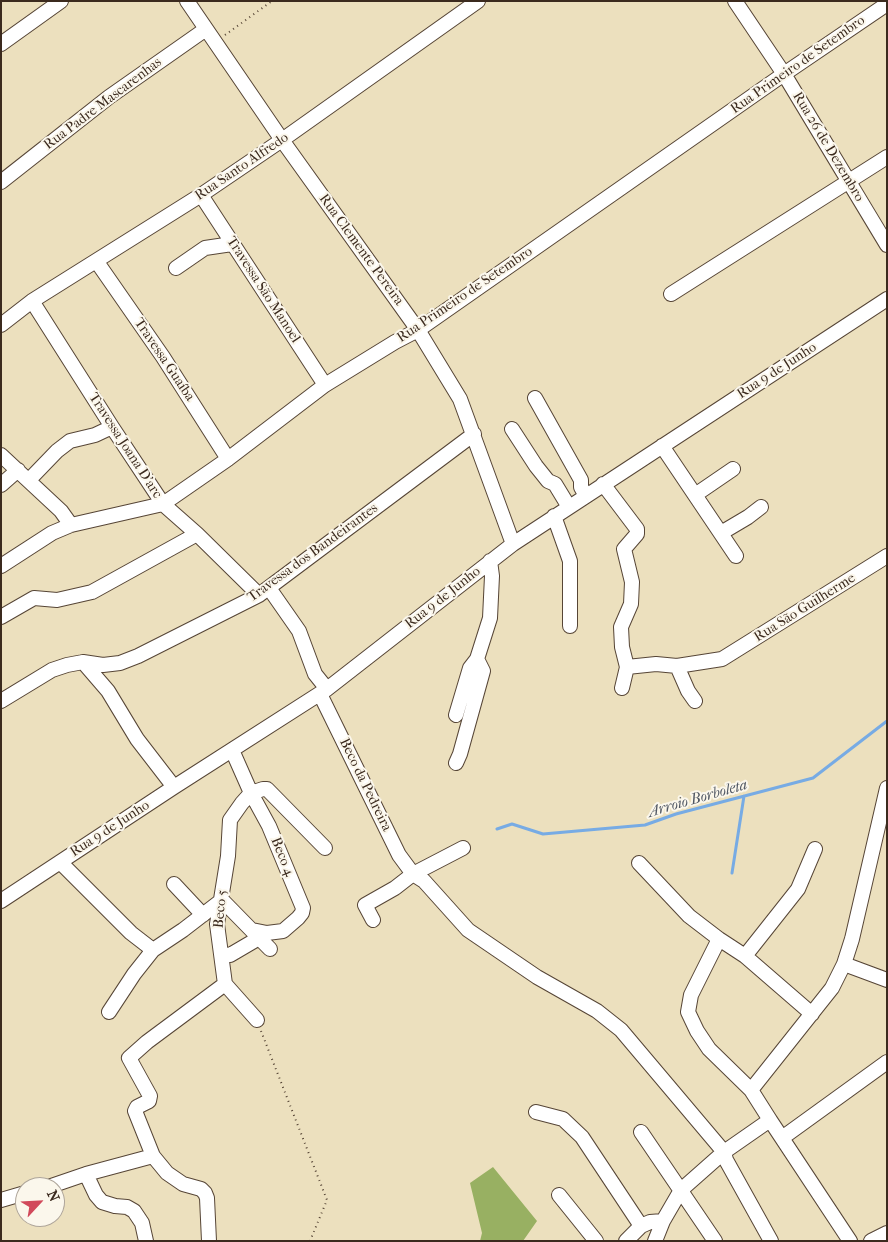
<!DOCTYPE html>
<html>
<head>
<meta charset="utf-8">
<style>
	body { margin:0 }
	#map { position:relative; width:888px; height:1242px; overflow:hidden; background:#ece0be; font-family:"IM FELL French Canon",serif }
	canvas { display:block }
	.frame { position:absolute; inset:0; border:2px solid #3b2a1e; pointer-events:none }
	.north { position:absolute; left:15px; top:1177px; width:50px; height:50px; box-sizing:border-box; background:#fbf7ec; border:1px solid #aea59a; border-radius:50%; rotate:65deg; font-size:14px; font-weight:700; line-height:20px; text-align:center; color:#3b2a1e }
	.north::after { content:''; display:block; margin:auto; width:18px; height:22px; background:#d1495b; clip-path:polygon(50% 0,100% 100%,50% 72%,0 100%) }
</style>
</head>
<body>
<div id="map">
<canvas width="888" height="1242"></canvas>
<div class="frame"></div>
<div class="north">N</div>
</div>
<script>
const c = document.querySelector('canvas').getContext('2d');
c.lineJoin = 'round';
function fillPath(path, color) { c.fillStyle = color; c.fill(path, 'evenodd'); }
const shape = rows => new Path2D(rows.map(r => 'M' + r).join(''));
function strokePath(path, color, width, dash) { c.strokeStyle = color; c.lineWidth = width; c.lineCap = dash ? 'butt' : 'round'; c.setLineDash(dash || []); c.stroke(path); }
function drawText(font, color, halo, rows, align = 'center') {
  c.font = font + ' "IM FELL French Canon",serif'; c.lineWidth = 4; c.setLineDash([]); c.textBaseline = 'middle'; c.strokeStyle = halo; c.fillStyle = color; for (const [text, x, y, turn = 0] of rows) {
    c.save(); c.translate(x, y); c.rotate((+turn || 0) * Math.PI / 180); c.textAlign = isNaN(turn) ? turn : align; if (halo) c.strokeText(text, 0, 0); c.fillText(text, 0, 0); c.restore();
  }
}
const forest = shape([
	[493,1167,537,1221,523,1241,480,1241,482,1233,470,1183]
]);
const stream = shape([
	[497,829,512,824,543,834,645,825,676,814,813,778,887,721],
	[732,873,744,796]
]);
const path = shape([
	[225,35,272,1],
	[261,1031,327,1200,310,1241]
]);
const minor = shape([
	[187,1,282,140,418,330,460,399,513,544],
	[735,1,784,74,887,245],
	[1,44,61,1],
	[1,182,109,97,206,29],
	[201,195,325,385],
	[97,262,163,357,228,459],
	[176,268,205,248,232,244],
	[671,294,887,157],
	[32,301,112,427,163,504,197,534,259,595],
	[1,325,32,301,201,195,282,140,478,1],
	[535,398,581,480,581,487,586,496],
	[512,429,536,466,548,481,555,484,569,507],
	[662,446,736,556],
	[1,455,61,511,71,525],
	[29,480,57,451,70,441,95,435,112,427],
	[603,484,637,529,637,534,624,549,632,582,631,604,621,627,622,647,627,667],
	[1,485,18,470],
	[695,495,733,469],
	[554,516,570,561,570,626],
	[721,533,748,517,761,507],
	[1,566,52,533,71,525,163,504,228,459,325,385,395,342,418,330,784,74,887,4],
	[269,588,299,631,315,674,327,689],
	[1,617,34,598,57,600,92,592,197,534],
	[83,662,108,691,137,739,174,787],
	[677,666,688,691,695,701],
	[622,688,627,667,656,664,677,666,722,659,887,556],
	[320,694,399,855,413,874,424,881,468,930,537,977,597,1011,621,1030,724,1152,770,1120,850,1241],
	[1,701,52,670,67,665,83,662,103,665,120,663,138,656,259,595,474,434],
	[456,715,470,668,477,659],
	[232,750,251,793,269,826,303,908,302,913,298,918,283,931,267,933,252,930],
	[456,763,460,754,483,671,477,659,490,618,492,576,490,561],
	[60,862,131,933,153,950],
	[639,863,689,916,719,939,745,956,812,1014],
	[174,884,203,915],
	[222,900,270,949],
	[1,901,174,787,327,689,513,544,887,299],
	[373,920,365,905,395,888,413,874,463,848],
	[719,939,691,995,688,1012,697,1031,709,1049,751,1090,770,1120],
	[221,954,230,955,259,938],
	[745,956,798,889,815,849],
	[844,964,887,980],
	[109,1012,134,974,153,950,183,930,222,900],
	[257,1020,225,984,217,924,228,856,230,820,242,803,251,793,263,789,267,789,325,848],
	[751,1090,832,988,844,964,852,939,887,788],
	[536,1112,563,1119,582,1137,641,1226],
	[641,1132,715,1241],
	[782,1138,887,1062],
	[153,1156,167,1173,183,1184,201,1189,205,1193,207,1198,209,1241],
	[86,1174,96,1195,102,1202,115,1206,127,1207,134,1211,142,1223,146,1241],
	[48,1187,86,1174,153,1156,135,1111,137,1107,149,1101,150,1096,129,1058,147,1042,225,984],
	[559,1195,596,1241],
	[1,1200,25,1193],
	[626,1241,641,1226,650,1222,663,1221],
	[655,1241,663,1221,681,1190,724,1152,726,1160,771,1241],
	[871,1241,887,1233]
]);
const streetNames = [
	["Rua Primeiro de Setembro",798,65,-35],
	["Rua Padre Mascarenhas",103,104,-37],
	["Rua 26 de Dezembro",828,147,59],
	["Rua Santo Alfredo",242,167,-34],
	["Rua Clemente Pereira",361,250,54],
	["Travessa São Manoel",263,290,57],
	["Rua Primeiro de Setembro",465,295,-34],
	["Travessa Guaíba",164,360,56],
	["Rua 9 de Junho",777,371,-33],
	["Travessa Joana D'arc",125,446,57],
	["Travessa dos Bandeirantes",313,553,-36],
	["Rua 9 de Junho",443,598,-38],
	["Rua São Guilherme",805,608,-32],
	["Beco da Pedreira",365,785,64],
	["Rua 9 de Junho",110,829,-33],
	["Beco 4",282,857,68],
	["Beco 5",221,909,-84]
];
const waterNames = [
	["Arroio Borboleta",698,799,-16]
];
fillPath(forest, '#98b062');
strokePath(stream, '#77abe4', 3);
strokePath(minor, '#564536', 16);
strokePath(path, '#564536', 2, [1, 4]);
strokePath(minor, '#fff', 14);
drawText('14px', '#3b2a1e', '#fbf7ec', streetNames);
drawText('italic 15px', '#505763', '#fbf7ec', waterNames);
</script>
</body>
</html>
